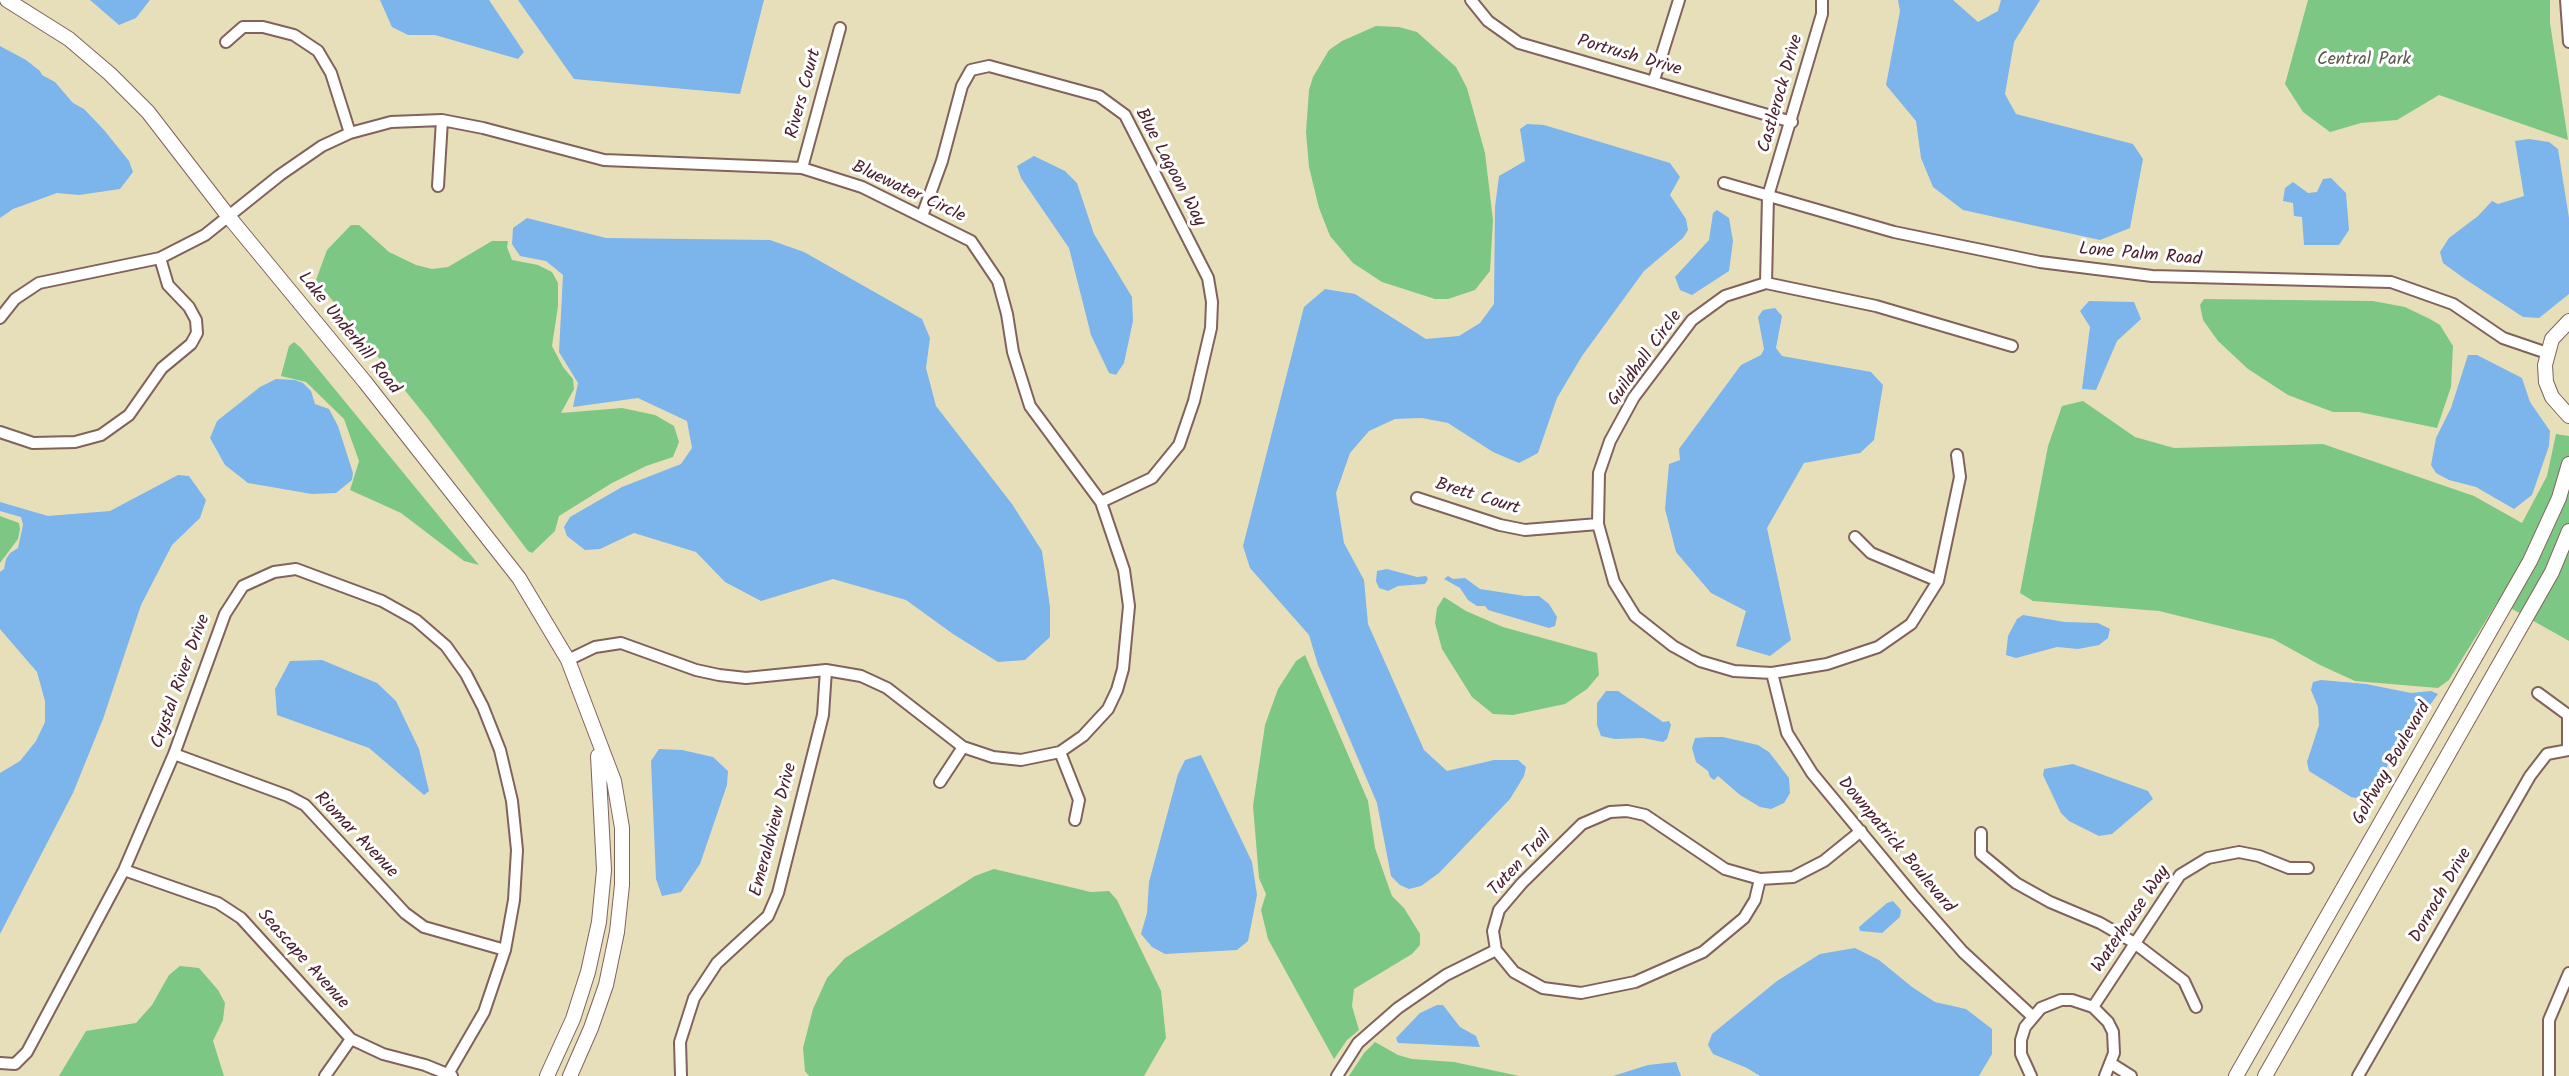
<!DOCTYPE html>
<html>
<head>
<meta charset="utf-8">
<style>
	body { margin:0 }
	canvas { display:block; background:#e7dfb9 }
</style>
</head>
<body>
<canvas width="2569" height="1076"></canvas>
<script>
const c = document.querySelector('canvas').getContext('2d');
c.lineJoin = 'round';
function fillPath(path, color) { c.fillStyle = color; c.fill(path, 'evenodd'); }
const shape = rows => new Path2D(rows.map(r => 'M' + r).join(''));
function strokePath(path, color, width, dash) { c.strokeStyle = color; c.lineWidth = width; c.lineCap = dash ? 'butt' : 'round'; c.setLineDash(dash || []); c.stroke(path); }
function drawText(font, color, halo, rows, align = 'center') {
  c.font = font + ' Kalam,sans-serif'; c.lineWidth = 6; c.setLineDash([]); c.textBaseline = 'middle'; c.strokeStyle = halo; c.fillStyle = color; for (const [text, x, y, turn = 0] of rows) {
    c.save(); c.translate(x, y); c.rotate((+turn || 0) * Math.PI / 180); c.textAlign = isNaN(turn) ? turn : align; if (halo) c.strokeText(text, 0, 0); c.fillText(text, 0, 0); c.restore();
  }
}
const green = shape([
	[2308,0,2550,0,2550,23,2568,140,2439,95,2397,120,2361,123,2330,132,2303,112,2285,84],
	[1376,26,1399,27,1417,32,1456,67,1467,88,1485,153,1493,220,1490,271,1475,290,1448,299,1435,299,1382,282,1353,263,1330,236,1319,208,1309,167,1306,132,1309,90,1313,77,1329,50,1342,41],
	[351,225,359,225,389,252,416,265,432,269,448,267,492,241,508,241,507,247,512,260,538,265,552,272,558,283,558,306,552,346,563,367,573,379,574,389,561,413,622,408,655,415,674,426,679,442,673,457,646,466,612,483,559,516,555,531,532,553,528,551,428,419,316,280,327,250],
	[2204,299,2373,301,2405,307,2430,319,2440,325,2453,346,2451,387,2437,428,2359,412,2333,412,2288,395,2248,369,2218,341,2203,320,2200,305],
	[294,342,301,348,479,565,464,561,401,513,350,490,359,461,344,419,306,382,281,376,289,346],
	[2083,401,2135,437,2174,448,2323,444,2474,496,2522,523,2547,476,2556,434,2569,436,2569,641,2498,601,2449,680,2438,688,2355,681,2320,665,2273,639,2159,611,2033,601,2020,593,2048,446,2062,406],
	[0,516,19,523,20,529,18,539,0,563],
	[1444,597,1466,611,1503,627,1597,653,1599,675,1587,689,1565,704,1513,715,1493,714,1472,697,1442,649,1435,623,1437,608],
	[1305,655,1368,801,1375,848,1387,882,1392,896,1404,908,1420,934,1420,945,1412,954,1354,989,1352,1006,1359,1030,1347,1040,1334,1059,1268,939,1261,910,1266,894,1259,878,1253,806,1265,725,1278,689,1296,661],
	[994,869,1091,892,1109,891,1117,900,1161,991,1166,1038,1144,1076,809,1076,805,1071,803,1048,813,1009,827,978,845,958,975,876],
	[180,966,199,968,218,990,225,1003,223,1020,213,1041,224,1076,59,1076,86,1031,136,1023,152,1005,169,975],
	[1375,1042,1398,1055,1412,1059,1454,1062,1519,1076,1349,1076,1364,1053]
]);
const water = shape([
	[90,0,150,0,136,18,119,25],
	[380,0,489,0,524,52,518,59,435,35,408,35,392,27],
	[518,0,764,0,740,94,574,79],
	[1898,0,1953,0,1978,22,1998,11,2001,0,2040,0,2014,42,2005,94,2016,114,2133,144,2143,159,2130,228,2100,240,1963,210,1933,187,1921,158,1916,121,1886,85,1900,11],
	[0,46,26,60,40,71,42,75,55,82,73,103,84,109,104,130,129,161,133,172,120,189,79,195,57,193,13,209,0,218],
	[1527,124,1544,125,1670,163,1680,177,1670,195,1686,219,1688,230,1683,238,1644,271,1582,356,1557,398,1538,453,1519,463,1493,452,1448,423,1422,418,1395,419,1369,431,1350,453,1336,493,1344,543,1364,580,1368,624,1424,750,1447,771,1494,760,1518,760,1526,767,1524,776,1510,799,1439,873,1421,886,1409,889,1400,885,1391,876,1377,803,1318,665,1309,635,1250,568,1243,546,1304,307,1325,289,1355,294,1426,339,1459,336,1480,323,1494,304,1495,207,1499,176,1525,161,1520,129],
	[2529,139,2549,142,2558,149,2569,218,2569,294,2539,318,2523,317,2465,279,2443,263,2440,252,2449,238,2478,216,2492,201,2498,204,2524,196,2515,141],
	[1034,156,1065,171,1077,183,1094,234,1132,297,1133,321,1124,363,1116,375,1109,373,1091,335,1069,248,1021,178,1017,166],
	[2331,178,2346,193,2349,230,2339,245,2304,245,2302,217,2294,216,2293,203,2283,201,2285,188,2293,182,2308,193,2317,192,2323,179],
	[1717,210,1729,218,1733,241,1729,271,1692,295,1680,290,1675,277,1709,240,1713,213],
	[527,218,606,238,770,240,804,252,922,319,930,338,926,368,936,406,1012,504,1042,551,1050,607,1050,637,1025,660,998,662,953,634,906,600,833,579,761,601,725,582,696,552,634,533,600,549,585,550,567,536,564,527,570,517,622,487,681,464,692,448,687,421,638,398,573,407,578,383,559,352,563,275,546,261,520,256,512,244,513,228],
	[2089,301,2134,302,2141,319,2117,341,2096,390,2082,389,2090,327,2080,311],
	[1775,308,1782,316,1776,348,1782,356,1871,372,1883,385,1874,440,1860,453,1804,463,1767,528,1791,640,1770,656,1736,646,1746,611,1711,593,1676,552,1665,509,1669,464,1680,460,1679,449,1741,365,1761,355,1764,349,1758,317,1763,310],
	[2468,355,2477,355,2522,378,2530,402,2550,431,2549,446,2532,495,2514,509,2476,487,2449,480,2436,473,2431,465,2436,438,2451,408],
	[276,379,295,380,303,383,311,391,315,404,329,409,338,426,353,473,352,480,336,493,312,494,248,483,225,465,210,438,217,421,260,387],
	[178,475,189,476,206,500,200,518,172,545,141,605,103,719,73,793,0,934,0,773,20,761,36,741,45,722,45,701,37,672,0,629,0,572,4,569,6,559,10,553,18,548,23,525,21,517,0,511,0,502,48,516,110,511],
	[1387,569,1417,577,1426,576,1428,579,1425,584,1398,586,1388,591,1379,588,1376,581,1377,571],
	[1448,576,1453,579,1465,578,1480,589,1525,596,1539,596,1549,604,1557,617,1555,626,1549,628,1488,610,1485,606,1477,606,1468,600,1460,588,1444,579],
	[2023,615,2065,622,2098,623,2110,629,2108,638,2099,645,2078,649,2057,647,2016,658,2006,655,2008,636,2017,619],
	[322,660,377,683,396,701,419,749,429,791,424,795,369,748,277,715,275,689,290,661],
	[2321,680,2366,684,2411,693,2431,691,2438,694,2427,709,2415,718,2385,770,2363,799,2351,797,2309,771,2307,762,2319,725,2318,707,2311,690,2313,682],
	[1606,691,1618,691,1663,722,1669,721,1671,725,1667,739,1663,742,1643,738,1615,739,1601,736,1597,725,1597,703],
	[1707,737,1723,737,1758,745,1769,752,1789,778,1790,793,1784,803,1771,809,1760,807,1740,795,1718,776,1714,780,1710,777,1708,771,1696,762,1692,748,1695,738],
	[659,749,682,750,713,757,728,771,727,785,700,864,681,892,662,896,656,879,651,761],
	[1201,755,1252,862,1257,895,1248,941,1237,950,1165,954,1152,947,1141,934,1147,913,1149,882,1178,774,1185,760],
	[2073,764,2148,791,2153,799,2112,834,2099,836,2069,821,2061,813,2043,775,2044,769],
	[1893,901,1901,910,1900,917,1882,933,1860,931,1859,927,1887,903],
	[1855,948,1879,960,1912,987,1935,1002,1966,1009,1992,1029,1992,1054,1979,1076,1760,1076,1747,1068,1713,1054,1708,1045,1712,1034,1777,981,1820,954],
	[1437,1005,1443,1005,1460,1027,1476,1036,1480,1047,1398,1043,1396,1038,1420,1013],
	[1676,1062,1681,1076,1613,1076,1648,1065]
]);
const minor = shape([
	[1471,0,1488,21,1519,43,1792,122],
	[2566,0,2569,42],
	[226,42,243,27,263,27,294,35,318,51,331,73,350,133],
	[1654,80,1679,0],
	[802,168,840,28],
	[1724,183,1894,232,2040,262,2152,276,2391,282,2453,304,2503,338,2547,353],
	[438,186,442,120],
	[922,216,942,161,962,86,971,70,989,66,1099,96,1125,115,1208,278,1212,302,1211,328,1194,401,1179,445,1152,478,1101,502],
	[1766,283,1768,196,1822,14,1822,0],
	[0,318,15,299,39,283,160,258,205,235,280,175,322,146,350,133,391,122,442,120,483,128,604,160,802,168,862,187,971,241,998,281,1007,314,1013,352,1030,406,1101,502,1124,570,1129,606,1123,669,1117,690,1108,709,1083,736,1060,752,1021,760,993,757,963,747,887,688,861,676,826,670,746,678,719,675,696,670,621,643,595,647,568,660],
	[0,432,33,443,75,442,101,435,129,415,162,368,191,344,197,333,196,320,189,307,168,285,160,258],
	[1957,455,1960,477,1938,581,1911,624,1878,647,1827,664,1772,673,1734,671,1700,661,1673,646,1635,616,1614,582,1598,524,1599,473,1610,441,1634,397,1692,320,1725,296,1766,283,1876,306,2012,346],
	[1417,498,1500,525,1525,530,1598,524],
	[1855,537,1871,553,1938,581],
	[1772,673,1787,733,1812,773,1913,895,1963,952,2032,1016],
	[2538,693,2568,715,2568,749],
	[1060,752,1079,800,1075,820],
	[174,754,288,796,305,805,405,913,424,927,505,950],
	[940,782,963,747],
	[1981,833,1981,854,2016,883,2050,902,2100,923,2133,942,2184,981,2196,1007],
	[124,870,218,903,241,918,351,1039,383,1054,425,1065,452,1076],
	[1760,879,1755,900,1744,918,1703,952,1635,982,1581,993,1543,988,1514,972,1496,950,1493,931,1499,910,1522,883,1582,824,1610,812,1627,811,1645,815,1725,869,1760,879,1793,877,1824,861,1861,831],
	[2093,1007,2180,875,2208,858,2239,852,2259,856,2289,868,2308,868],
	[0,1063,15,1064,27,1052,124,870,174,754,225,614,243,586,274,572,296,569,382,601,416,620,446,646,466,674,483,707,500,750,512,801,517,850,514,900,505,950,484,1012,448,1074],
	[2112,1064,2131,1076],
	[325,1076,351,1039],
	[681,1076,680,1042,694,998,717,963,768,916,778,893,823,715,826,670],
	[1337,1076,1358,1043,1398,1008,1446,975,1496,950],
	[2031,1076,2021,1054,2021,1040,2025,1027,2041,1008,2061,1000,2072,1000,2093,1007,2108,1022,2113,1032,2114,1053,2105,1076],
	[2358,1076,2530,776,2547,754,2569,750],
	[2549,1076,2549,1020,2569,973]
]);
const tertiary = shape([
	[7,0,69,39,110,74,148,112,229,217,365,382,519,578,568,660,614,781,622,828,622,885,617,932,606,985,591,1028,570,1076],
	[2569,321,2552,339,2545,365,2546,382,2552,397,2569,416],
	[547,1076,573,1019,588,972,599,922,604,870,598,756],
	[2236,1076,2530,561,2559,498,2569,464],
	[2265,1076,2552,572,2569,531]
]);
const streetNames = [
	["Portrush Drive",1629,57,16],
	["Rivers Court",805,94,-75],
	["Castlerock Drive",1782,94,-74],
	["Blue Lagoon Way",1169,168,62],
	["Bluewater Circle",908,193,25],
	["Lone Palm Road",2140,256,5],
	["Lake Underhill Road",348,334,51],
	["Guildhall Circle",1646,359,-54],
	["Brett Court",1477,498,17],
	["Crystal River Drive",182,682,-70],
	["Golfway Boulevard",2393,764,-60],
	["Emeraldview Drive",775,830,-75],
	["Riomar Avenue",355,836,46],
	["Downpatrick Boulevard",1895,846,50],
	["Tuten Trail",1521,864,-47],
	["Dornoch Drive",2442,896,-60],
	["Waterhouse Way",2132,920,-56],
	["Seascape Avenue",302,960,48]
];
const parkNames = [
	["Central Park",2364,61]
];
fillPath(green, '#7dc785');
fillPath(water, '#7cb4ec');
strokePath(minor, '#81625d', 14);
strokePath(tertiary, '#81625d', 16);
strokePath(minor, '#fff', 10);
strokePath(tertiary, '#fff', 14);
drawText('18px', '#4a1f2b', '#fff', streetNames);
drawText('18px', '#5c5a4a', '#fff', parkNames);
</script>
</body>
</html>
